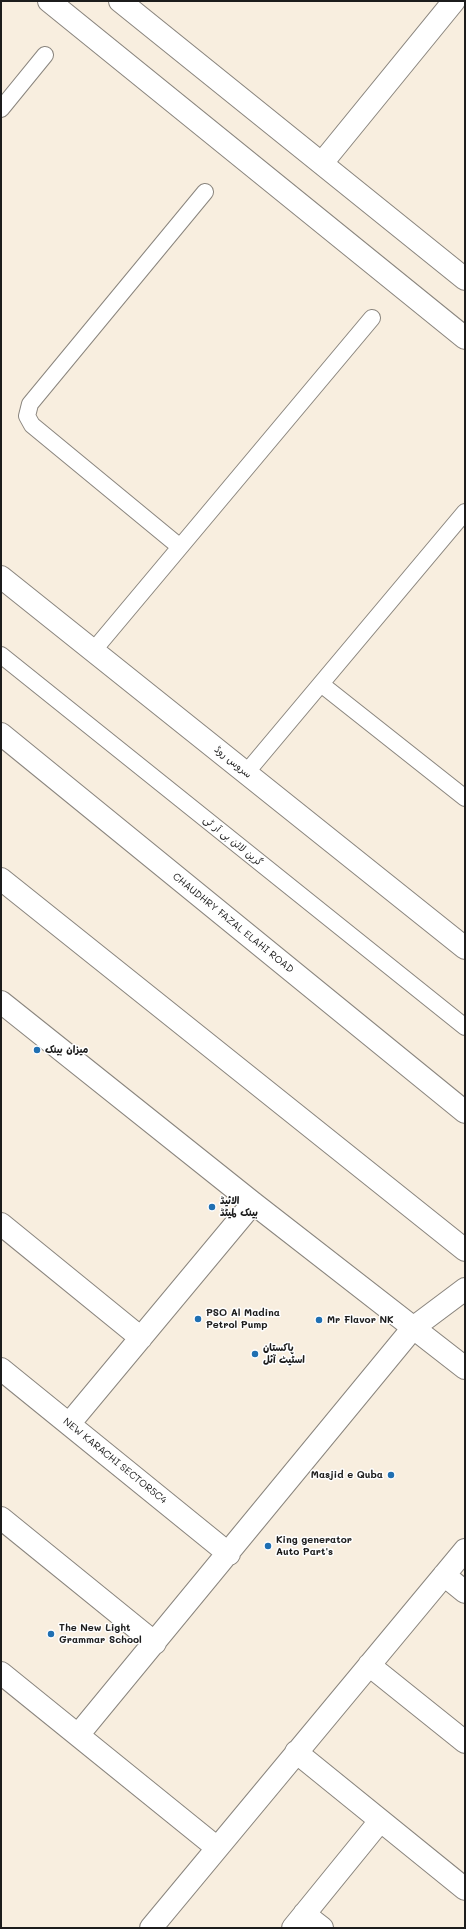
<!DOCTYPE html>
<html>
<head>
<meta charset="utf-8">
<style>
	body { margin:0 }
	#map { position:relative; width:466px; height:1929px; overflow:hidden; background:#f8eedf; font-family:Mali,sans-serif }
	canvas { display:block }
	.frame { position:absolute; inset:0; border:2px solid #1c1c1c; pointer-events:none }
</style>
</head>
<body>
<div id="map">
<canvas width="466" height="1929"></canvas>
<div class="frame"></div>
</div>
<script>
const c = document.querySelector('canvas').getContext('2d');
c.lineJoin = 'round';
const shape = rows => new Path2D(rows.map(r => 'M' + r).join(''));
function strokePath(path, color, width, dash) { c.strokeStyle = color; c.lineWidth = width; c.lineCap = dash ? 'butt' : 'round'; c.setLineDash(dash || []); c.stroke(path); }
function drawText(font, color, halo, rows, align = 'center') {
  c.font = font + ' Mali,"Playpen Sans Arabic",sans-serif'; c.lineWidth = 3; c.setLineDash([]); c.textBaseline = 'middle'; c.strokeStyle = halo; c.fillStyle = color; for (const [text, x, y, turn = 0] of rows) {
    c.save(); c.translate(x, y); c.rotate((+turn || 0) * Math.PI / 180); c.textAlign = isNaN(turn) ? turn : align; if (halo) c.strokeText(text, 0, 0); c.fillText(text, 0, 0); c.restore();
  }
}
const service = shape([
	[1,109,45,55],
	[180,547,32,425,27,416,30,404,205,192],
	[93,651,372,318],
	[1,655,465,1027],
	[321,684,465,798],
	[246,773,465,512]
]);
const minor = shape([
	[322,163,454,1],
	[1,577,465,948],
	[1,1002,253,1203,465,1368],
	[1,1224,141,1338],
	[1,1369,229,1554],
	[69,1424,253,1203],
	[1,1518,155,1643],
	[444,1575,465,1592],
	[369,1665,465,1742],
	[1,1673,216,1847],
	[78,1735,413,1328,465,1289],
	[296,1752,465,1889],
	[304,1914,322,1928],
	[151,1928,465,1550],
	[293,1928,380,1821]
]);
const tertiary = shape([
	[49,1,465,338],
	[120,1,465,279]
]);
const primary = shape([
	[1,734,465,1112],
	[1,879,465,1250]
]);
const markers = [
	[37,1050,4,"#1f6fb2"],
	[212,1207,4,"#1f6fb2"],
	[198,1319,4,"#1f6fb2"],
	[319,1320,4,"#1f6fb2"],
	[255,1354,4,"#1f6fb2"],
	[391,1475,4,"#1f6fb2"],
	[268,1546,4,"#1f6fb2"],
	[51,1634,4,"#1f6fb2"]
];
const streetNames = [
	["سروس روڈ",233,762,39],
	["گرین لائن بی آر ٹی",233,841,39],
	["CHAUDHRY FAZAL ELAHI ROAD",233,923,39],
	["NEW KARACHI SECTOR5C4",115,1461,39]
];
const poiNames = [
	["میزان بینک",45,1050],
	["الائیڈ",220,1201],
	["بینک لمیٹڈ",220,1213],
	["PSO Al Madina",206,1313],
	["Petrol Pump",206,1325],
	["Mr Flavor NK",327,1320],
	["پاکستان",263,1348],
	["اسٹیٹ آئل",263,1360],
	["Masjid e Quba",383,1475,"right"],
	["King generator",276,1540],
	["Auto Part's",276,1552],
	["The New Light",59,1628],
	["Grammar School",59,1640]
];
strokePath(service, '#8a857e', 18);
strokePath(minor, '#8a857e', 24);
strokePath(tertiary, '#8a857e', 24);
strokePath(primary, '#8a857e', 24);
strokePath(service, '#fff', 16);
strokePath(minor, '#fff', 22);
strokePath(tertiary, '#fff', 22);
strokePath(primary, '#fff', 22);
for (const [x, y, r, color] of markers) { const dot = new Path2D(); dot.arc(x, y, r, 0, 2 * Math.PI); c.fillStyle = color; c.fill(dot); strokePath(dot, '#fff', 1.5); }
drawText('10px', '#1c1c1c', '#fff', streetNames);
drawText('bold 10px', '#1c1c1c', '#fff', poiNames, 'left');
</script>
</body>
</html>
